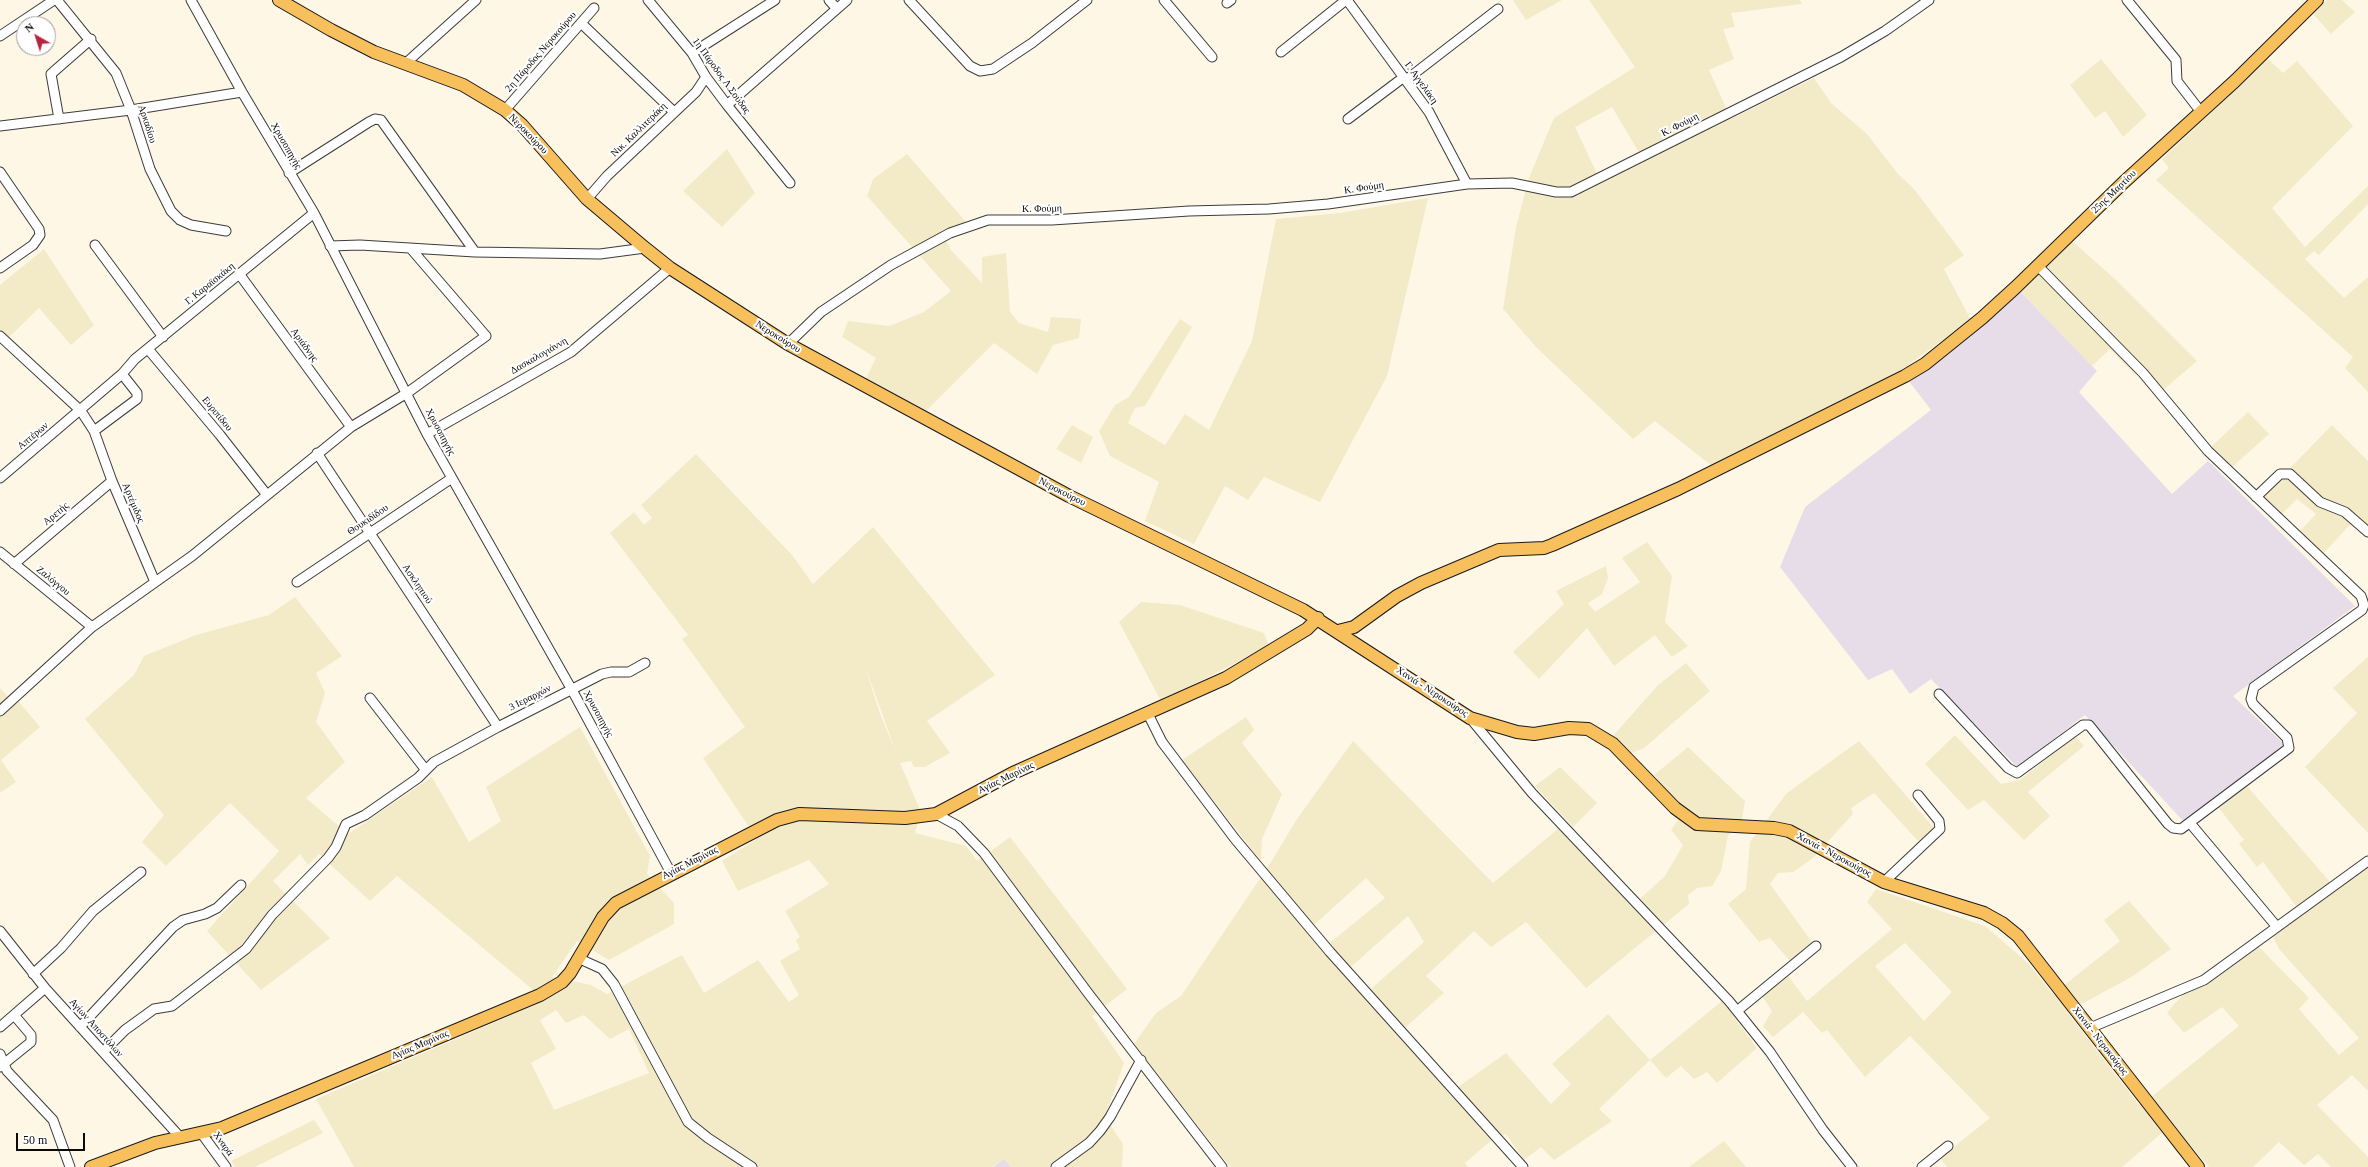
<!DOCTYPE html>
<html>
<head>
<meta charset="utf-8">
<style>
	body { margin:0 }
	#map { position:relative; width:2368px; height:1167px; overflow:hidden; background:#fff7e6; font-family:Georgia,serif }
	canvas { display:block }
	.north { position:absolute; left:16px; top:16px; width:40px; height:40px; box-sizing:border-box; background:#fff; border:1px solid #9d9d9d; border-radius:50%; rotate:321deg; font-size:11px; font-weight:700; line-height:16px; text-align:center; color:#090909 }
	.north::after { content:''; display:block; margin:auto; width:14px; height:18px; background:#b7243d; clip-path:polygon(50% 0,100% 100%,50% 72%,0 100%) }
	.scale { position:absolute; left:16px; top:1133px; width:69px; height:18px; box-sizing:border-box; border:2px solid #090909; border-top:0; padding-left:5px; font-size:12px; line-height:14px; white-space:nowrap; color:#090909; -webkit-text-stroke:3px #fff; paint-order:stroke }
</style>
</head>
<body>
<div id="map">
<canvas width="2368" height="1167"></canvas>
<div class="north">N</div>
<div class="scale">50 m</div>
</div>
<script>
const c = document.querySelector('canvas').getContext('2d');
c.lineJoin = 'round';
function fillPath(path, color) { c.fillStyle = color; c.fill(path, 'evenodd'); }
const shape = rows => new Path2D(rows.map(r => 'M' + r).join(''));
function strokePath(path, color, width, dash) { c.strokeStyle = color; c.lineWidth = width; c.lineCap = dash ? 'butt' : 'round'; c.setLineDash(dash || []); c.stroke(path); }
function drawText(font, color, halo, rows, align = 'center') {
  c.font = font + ' Georgia,serif'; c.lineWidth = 4; c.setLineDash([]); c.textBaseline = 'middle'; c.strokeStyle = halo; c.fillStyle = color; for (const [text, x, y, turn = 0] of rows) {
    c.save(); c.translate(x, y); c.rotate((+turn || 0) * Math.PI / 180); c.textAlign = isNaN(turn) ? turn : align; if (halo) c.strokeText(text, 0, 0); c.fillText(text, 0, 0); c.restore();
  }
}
const industrial = shape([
	[2016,287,2097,371,2079,392,2172,494,2208,461,2355,606,2233,696,2286,746,2184,822,2085,715,2017,767,1931,679,1910,694,1892,669,1868,680,1780,567,1805,507,1931,410,1905,376],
	[1004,1159,1011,1167,993,1167]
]);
const farmland = shape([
	[1513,0,1562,0,1526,20],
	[1589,0,1800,0,1802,4,1731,13,1735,27,1723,29,1734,59,1709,70,1731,119,1814,78,1831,103,1867,134,1898,174,1914,189,1964,255,1944,269,1971,320,1901,370,1712,466,1655,421,1633,439,1536,347,1503,309,1516,227,1529,178,1554,118,1635,67],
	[1612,107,1644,161,1601,182,1575,127],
	[2327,0,2342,0,2355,12,2331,34,2313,14],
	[2101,59,2147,115,2123,137,2105,111,2095,118,2070,85],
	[2268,59,2283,73,2297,61,2353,126,2272,208,2305,247,2368,186,2368,204,2319,255,2314,251,2305,259,2344,298,2368,277,2368,392,2345,368,2353,357,2156,180,2169,168,2162,159],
	[727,149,755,193,722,227,683,191],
	[907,154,966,222,942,230,950,249,982,283,982,257,1006,253,1010,312,1019,323,1048,332,1051,317,1081,319,1079,338,1053,345,1037,374,994,343,924,413,861,388,876,358,842,337,848,321,889,326,924,312,951,291,867,196,873,179],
	[1428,198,1387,376,1320,502,1264,477,1248,500,1225,486,1194,544,1145,521,1159,482,1110,456,1099,431,1115,405,1129,397,1180,319,1192,327,1145,406,1135,408,1128,423,1165,445,1185,414,1209,430,1252,341,1276,219,1340,213],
	[2072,241,2116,280,2197,361,2162,391,2144,369,2135,375,2110,349,2092,366,2020,291],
	[44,249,94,325,71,345,39,308,4,342,0,338,0,285],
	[2248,412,2269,434,2231,468,2211,447],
	[1072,425,1093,437,1081,463,1056,449],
	[2332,425,2368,461,2368,528,2354,520,2323,554,2300,531,2316,514,2297,499,2281,515,2262,497],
	[696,454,792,555,813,584,873,527,995,675,927,721,950,753,925,767,914,767,911,761,900,763,921,812,915,833,966,846,977,861,1010,837,1127,989,1092,1016,1124,1063,1105,1117,1123,1144,1122,1167,1011,1167,1004,1159,992,1167,354,1167,316,1099,542,1002,532,989,397,876,370,901,319,854,308,865,300,854,273,881,330,938,261,990,207,931,279,851,230,803,166,866,142,842,164,815,85,719,134,675,144,656,196,635,269,615,295,597,342,656,316,673,325,693,316,722,345,762,306,798,348,834,432,777,469,842,501,821,486,787,580,727,650,856,647,874,674,903,674,924,609,960,577,941,552,977,591,985,607,994,682,955,704,993,758,960,789,1002,799,995,780,961,800,949,796,940,800,937,785,911,829,884,809,860,738,891,722,861,757,839,703,758,745,727,682,639,688,635,610,533,634,512,644,525,652,518,641,505],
	[865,666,896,752,880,714],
	[556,1010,566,1023,584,1015,610,1039,629,1029,649,1073,554,1110,531,1063,556,1049,540,1020],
	[1647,542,1672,576,1665,622,1688,646,1672,657,1655,635,1614,666,1587,628,1539,679,1513,652,1564,604,1556,591,1606,566,1608,578,1602,594,1588,603,1595,612,1640,582,1622,558],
	[1141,602,1180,605,1264,633,1269,646,1161,701,1119,622],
	[2368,657,2368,833,2305,767,2357,713,2333,688],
	[1686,663,1710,691,1644,748,1631,753,1612,737,1658,685],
	[0,688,7,696,19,702,40,727,1,760,16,782,0,793],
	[1246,717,1254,730,1242,743,1282,794,1262,839,1261,861,1182,760],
	[1955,735,2001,784,2020,780,2075,736,2084,746,2028,792,2050,816,2024,840,1984,800,1968,810,1925,764],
	[1353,741,1493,883,1560,827,1633,905,1665,876,1683,845,1671,830,1684,811,1654,775,1688,747,1745,801,1742,819,1728,836,1721,871,1712,886,1697,888,1688,895,1689,904,1586,988,1526,922,1491,947,1474,931,1426,976,1444,993,1398,1034,1451,1092,1506,1053,1551,1104,1571,1084,1552,1064,1608,1014,1650,1060,1722,1001,1757,1048,1717,1083,1707,1072,1694,1079,1681,1066,1666,1078,1650,1060,1599,1109,1612,1121,1554,1160,1541,1147,1524,1160,1506,1134,1494,1138,1465,1163,1468,1167,1230,1167,1134,1044,1156,1013,1181,996,1271,862,1297,819],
	[1366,878,1385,898,1321,950,1306,932],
	[1408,916,1424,942,1363,996,1341,972,1352,966],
	[1859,741,1934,828,1919,842,1874,793,1851,808,1853,814,1813,858,1793,872,1778,873,1770,884,1812,942,1790,961,1770,938,1759,942,1728,904,1746,889,1750,842,1787,793],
	[1560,767,1597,803,1573,827,1535,786],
	[2247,786,2336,889,2368,867,2368,1091,2352,1075,2317,1105,2368,1157,2368,1167,2331,1167,2318,1154,2304,1165,2279,1142,2253,1167,2209,1167,2190,1145,2178,1154,2162,1133,2122,1167,1947,1167,1940,1158,1990,1118,1910,1036,1865,1077,1827,1030,1822,1033,1803,1012,1773,1037,1763,1026,1772,1011,1762,996,1788,976,1807,1001,1892,929,1867,902,1876,889,1985,926,2029,964,2053,994,2120,941,2104,920,2129,901,2171,949,2133,976,2067,1012,2140,1106,2239,1026,2222,1007,2184,1033,2167,1013,2184,993,2206,985,2259,947,2309,998,2299,1009,2339,1055,2359,1038,2279,949,2273,937,2302,914,2263,862,2257,867,2239,844,2244,840,2218,807],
	[1905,943,1952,992,1924,1021,1875,966],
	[314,1120,323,1133,255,1167,235,1167,231,1161],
	[1724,1141,1746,1167,1689,1167]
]);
const minor = shape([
	[57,0,116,73,131,110,150,169,171,211,180,220,191,225,226,231],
	[191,0,242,92,314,213,427,434,572,690,671,873],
	[648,0,692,53,706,77,727,105,790,183],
	[829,0,837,9],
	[909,0,970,66,980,71,993,69,1032,43,1087,0],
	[1164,0,1212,57],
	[1347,0,1429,112,1467,184],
	[2127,0,2176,60,2177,81,2201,112],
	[1227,3,1231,0],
	[581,23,674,112],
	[0,36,54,0],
	[1281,52,1346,0],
	[692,53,775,0],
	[406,63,476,0],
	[1406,80,1498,9],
	[727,105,847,0],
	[505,110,594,8],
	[59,119,51,74,91,39],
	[1348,119,1404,77],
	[0,126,131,110,242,92],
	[0,172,39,229,40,235,33,245,0,268],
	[289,173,369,122,375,119,381,120,475,252],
	[587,199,607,176,696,92,706,77],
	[95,245,163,337],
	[330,246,360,245,475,252,600,254,645,248],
	[240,275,351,427],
	[0,336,81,411,94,431,137,399,137,393,122,374,135,359,314,213],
	[788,344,821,312,891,265,950,233,988,220,1052,220,1189,211,1269,209,1328,204,1467,184,1512,183,1556,192,1571,192,1841,57,1885,31,1929,0],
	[148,349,220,435,267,495],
	[94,431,112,481,155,582],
	[427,434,571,352,670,268],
	[317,453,498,727],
	[0,478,122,374],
	[2256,497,2280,474,2290,474,2320,502,2345,512,2368,532],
	[0,552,92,627],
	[14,564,112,481],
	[297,582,452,478],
	[1939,694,2008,768,2017,773,2083,725,2089,725,2168,824,2173,828,2181,829,2289,748,2287,738,2253,704,2251,699,2254,687,2362,610,2364,605,2361,596,2208,451,2143,373,2038,266],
	[370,698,425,769],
	[0,711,92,627,192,556,351,427,407,393,486,336,412,250],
	[1147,712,1162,742,1235,839,1330,952,1523,1167],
	[1470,718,1532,793,1729,1001,1770,1052,1823,1130,1852,1167],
	[936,814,958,826,984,853,1088,993,1222,1167],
	[2190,823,2277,927],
	[1884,882,1940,829,1939,821,1918,795],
	[0,931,45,988,180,1137],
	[580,959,602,969,614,984,688,1122,708,1138,752,1167],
	[33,974,61,948,93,911,141,872],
	[1737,1011,1816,946],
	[0,1027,45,988],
	[80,1027,173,927,183,920,205,914,217,908,241,885],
	[2090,1028,2204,980,2368,861],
	[103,1052,125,1030,154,1009,172,1006,246,949,272,915,328,858,336,847,346,824,365,815,418,778,434,762,498,727,602,674,611,672,629,672,645,663],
	[0,1054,7,1071,53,1120,70,1167],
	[0,1067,31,1042,31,1035,14,1015],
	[202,1134,226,1167],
	[1056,1167,1089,1143,1100,1131,1110,1117,1141,1060],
	[1922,1167,1948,1146]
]);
const major = shape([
	[279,0,331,30,374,52,463,85,505,110,522,125,587,199,645,248,670,268,788,344,1069,496,1303,610,1470,718,1517,732,1534,734,1569,728,1588,729,1613,744,1675,808,1697,824,1774,828,1789,831,1884,882,1984,913,2002,923,2018,936,2198,1167],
	[1338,631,1354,627,1397,596,1421,583,1499,550,1544,548,1552,545,1678,489,1905,376,1925,364,1982,318,2016,287,2124,182,2235,81,2317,0],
	[91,1167,155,1143,222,1128,540,995,562,982,570,973,603,917,616,903,777,820,799,814,905,818,936,814,1013,773,1226,678,1307,629,1318,618]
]);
const streetNames = [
	["2η Πάροδος Νεροκούρου",541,52,-49],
	["1η Πάροδος Λ.Σούδας",721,76,54],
	["Γ. Αγγελάκη",1421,83,54],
	["Αρκαδίου",147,124,72],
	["Κ. Φούμη",1680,125,-27],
	["Νικ. Καλλιτεράκη",639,130,-44],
	["Νεροκούρου",528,134,46],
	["Χρυσοπηγής",286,146,60],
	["Κ. Φούμη",1364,188,-8],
	["25ης Μαρτίου",2114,192,-44],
	["Κ. Φούμη",1042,209,-1],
	["Γ. Καραϊσκάκη",210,284,-39],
	["Νεροκούρου",778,337,32],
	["Αριάδνης",304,345,54],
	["Δασκαλογιάννη",539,356,-30],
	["Ευριπίδου",217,414,50],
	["Χρυσοπηγής",440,432,62],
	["Απτέρων",33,436,-40],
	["Νεροκούρου",1062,492,27],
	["Αρτέμιδος",133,503,67],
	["Αρετής",56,514,-40],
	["Θουκιδίδου",368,520,-34],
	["Ζαλόγγου",53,581,39],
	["Ασκληπιού",417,584,56],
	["Χανιά - Νεροκούρος",1432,692,33],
	["3 Ιεραρχών",530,698,-27],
	["Χρυσοπηγής",598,714,61],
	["Αγίας Μαρίνας",1006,778,-26],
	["Χανιά - Νεροκούρος",1834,855,28],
	["Αγίας Μαρίνας",690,863,-27],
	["Αγίων Αποστόλων",96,1028,48],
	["Χανιά - Νεροκούρος",2100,1041,52],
	["Αγίας Μαρίνας",420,1045,-23],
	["Χναρά",223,1144,54]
];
fillPath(industrial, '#e6dde9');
fillPath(farmland, '#f3eac8');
strokePath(minor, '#3c3c3c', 11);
strokePath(major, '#1a1a1a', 14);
strokePath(minor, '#fff', 9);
strokePath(major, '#f8c05d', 12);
drawText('10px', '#090909', '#fff', streetNames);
</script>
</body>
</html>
